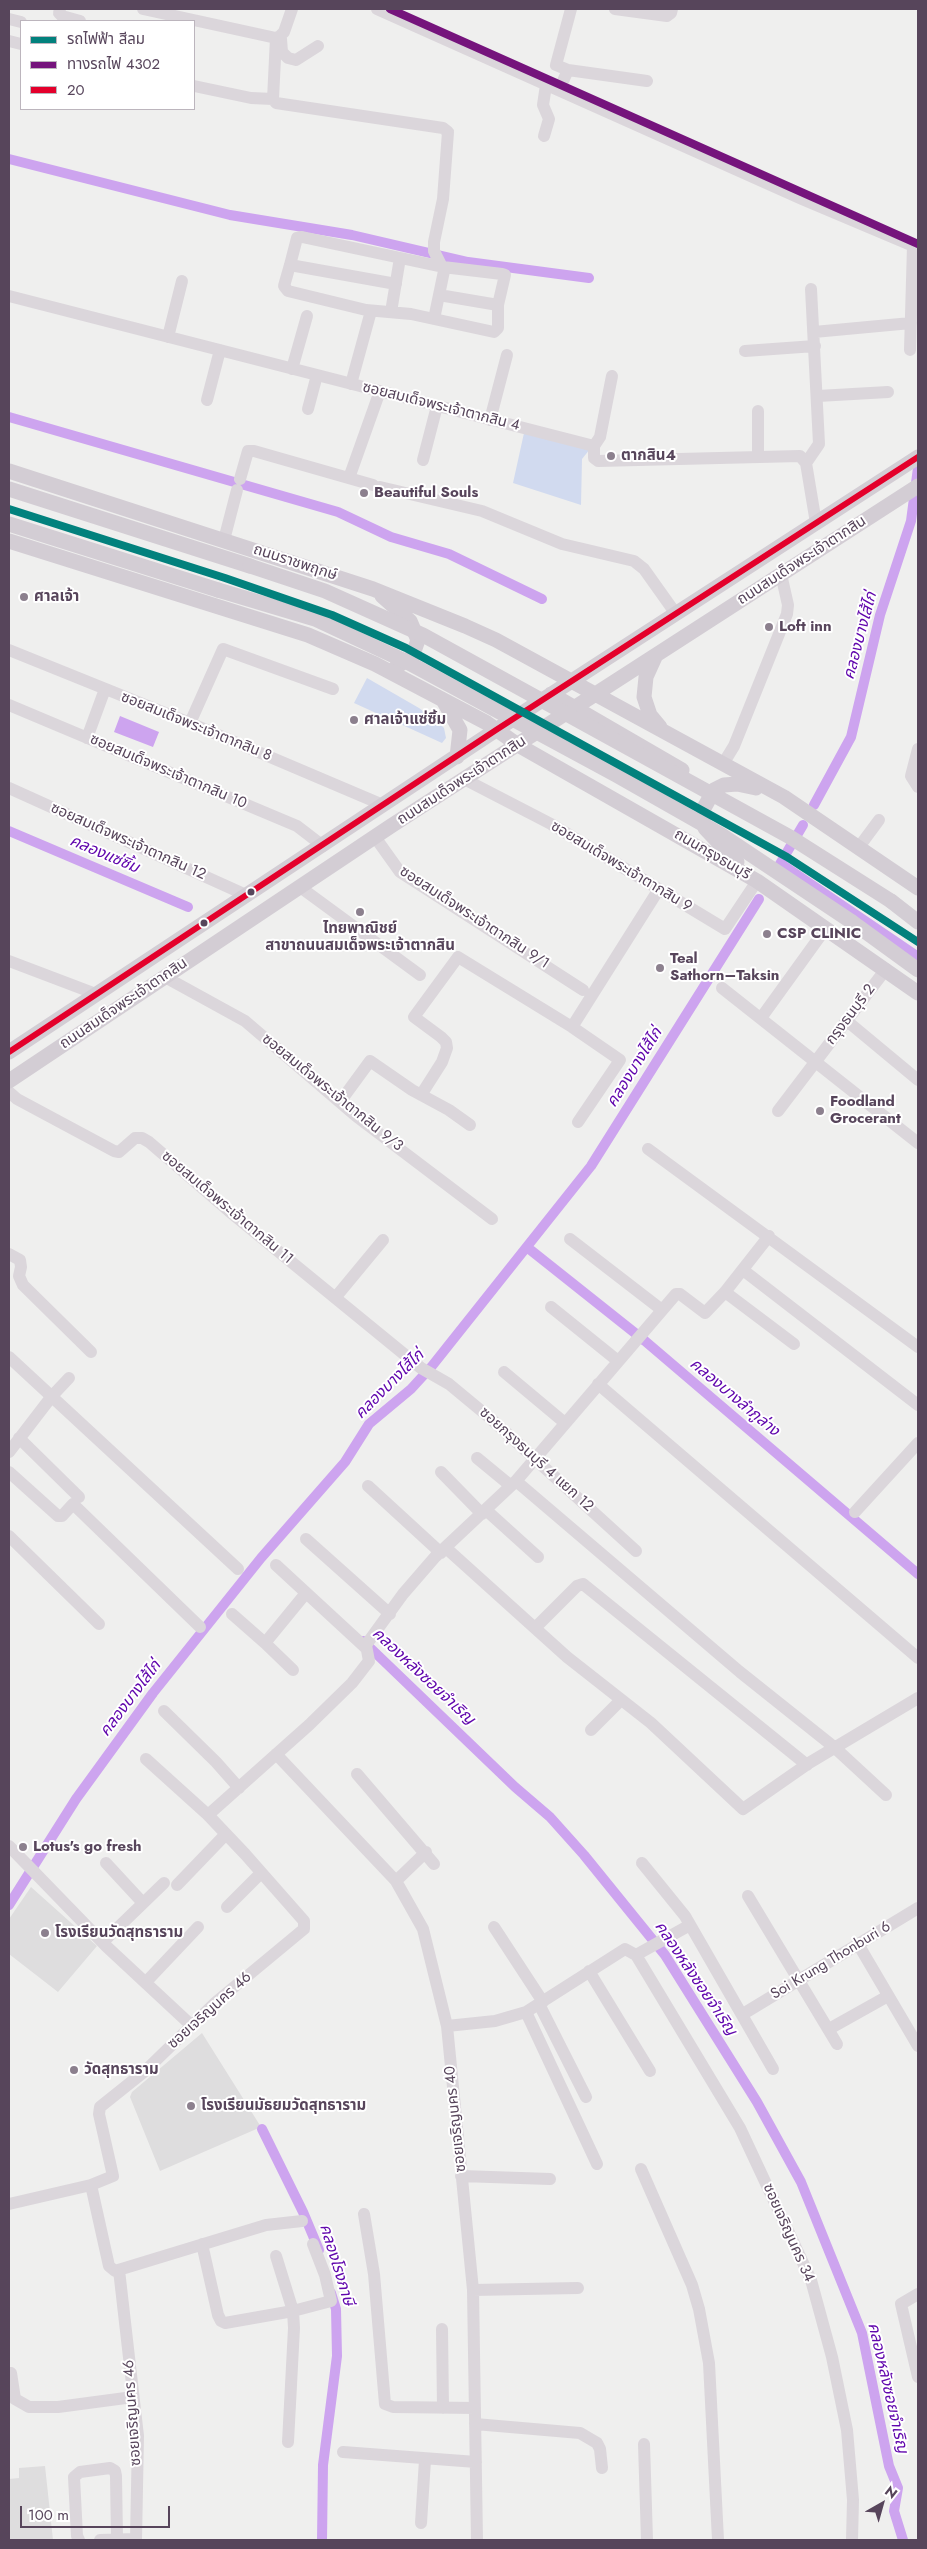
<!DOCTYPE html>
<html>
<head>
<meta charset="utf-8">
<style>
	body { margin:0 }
	#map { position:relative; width:927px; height:2549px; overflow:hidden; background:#efefee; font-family:Jost,"Noto Sans Thai",sans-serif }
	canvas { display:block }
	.frame { position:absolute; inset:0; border:10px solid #57455b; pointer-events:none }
	.legend { position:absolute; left:20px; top:20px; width:175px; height:90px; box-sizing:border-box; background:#fff; border:1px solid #bcb5bd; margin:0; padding:6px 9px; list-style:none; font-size:15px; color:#57455b }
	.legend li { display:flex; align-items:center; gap:10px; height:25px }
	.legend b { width:25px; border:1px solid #bcb5bd }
	.north { position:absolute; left:857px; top:2479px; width:50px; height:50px; -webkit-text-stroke:4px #fff; paint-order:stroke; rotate:38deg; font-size:14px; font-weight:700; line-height:20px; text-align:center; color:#57455b }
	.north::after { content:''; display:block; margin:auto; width:18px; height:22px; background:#57455b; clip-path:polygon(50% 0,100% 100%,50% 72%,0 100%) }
	.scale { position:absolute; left:20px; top:2506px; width:150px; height:22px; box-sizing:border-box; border:2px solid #57455b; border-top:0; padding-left:6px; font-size:15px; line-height:18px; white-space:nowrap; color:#57455b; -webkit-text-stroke:4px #fff; paint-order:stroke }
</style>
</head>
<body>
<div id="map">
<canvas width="927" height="2549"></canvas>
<div class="frame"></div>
<ul class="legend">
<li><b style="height:6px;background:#02817d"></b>รถไฟฟ้า สีลม</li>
<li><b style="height:6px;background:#75147c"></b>ทางรถไฟ 4302</li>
<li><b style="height:6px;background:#e4002b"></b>20</li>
</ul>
<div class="north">N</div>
<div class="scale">100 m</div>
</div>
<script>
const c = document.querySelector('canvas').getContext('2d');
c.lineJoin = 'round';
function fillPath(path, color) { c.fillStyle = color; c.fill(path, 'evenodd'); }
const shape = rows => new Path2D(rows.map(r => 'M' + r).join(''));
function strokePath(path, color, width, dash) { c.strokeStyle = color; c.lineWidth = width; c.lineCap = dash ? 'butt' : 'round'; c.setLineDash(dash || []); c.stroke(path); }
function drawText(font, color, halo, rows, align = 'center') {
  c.font = font + ' Jost,"Noto Sans Thai",sans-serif'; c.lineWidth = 4; c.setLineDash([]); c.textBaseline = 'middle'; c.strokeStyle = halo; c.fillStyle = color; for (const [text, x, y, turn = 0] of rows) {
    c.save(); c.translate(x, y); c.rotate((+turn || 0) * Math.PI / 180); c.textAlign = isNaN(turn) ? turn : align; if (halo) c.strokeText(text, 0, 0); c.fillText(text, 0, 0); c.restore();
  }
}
const education = shape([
	[31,1887,97,1946,58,1992,9,1954,9,1919],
	[202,2033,261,2127,160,2171,130,2097,132,2092],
	[45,2466,53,2540,9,2540,9,2479,19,2478,19,2468]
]);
const green = shape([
	[524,433,590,449,582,459,581,505,513,483],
	[367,678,419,708,438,722,444,728,446,738,442,743,354,703]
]);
const water = shape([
	[120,716,159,732,153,747,114,732]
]);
const canal = shape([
	[9,159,230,215,352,235,468,262,589,278],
	[9,417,338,512,391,537,449,554,542,599],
	[814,805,851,737,880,615,911,521,918,468],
	[9,831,188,907],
	[781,864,918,957],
	[777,869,803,825],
	[528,1248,645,1341,918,1574],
	[363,1641,515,1787,550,1817,584,1855,665,1955,757,2102,801,2182,862,2333,889,2466,898,2488,894,2511,903,2540],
	[9,1905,76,1799,153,1693,261,1558,345,1462,369,1424,411,1389,432,1366,591,1166,759,899],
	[262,2129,303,2212,319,2250],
	[322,2540,323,2465,337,2356,336,2309,331,2293]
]);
const minor = shape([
	[60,9,59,13,62,16,80,21],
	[143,9,276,38,280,36],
	[377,9,802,199,918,248],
	[615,9,667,16,671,13,672,9],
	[9,19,21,22],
	[280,36,284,32,292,9],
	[281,39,282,52,288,58,296,60,318,46],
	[9,41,21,44],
	[568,70,647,81],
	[194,86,251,98,273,99,276,103,443,128,448,132,443,199,434,242,434,251,444,271,434,319],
	[559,90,568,70,556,65,571,9],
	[273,99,276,38],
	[544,136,549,119,543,105,546,85],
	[302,237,443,267,502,274,505,275,498,305,498,328,494,332,411,314,366,310,288,291,284,286,290,265,297,238,302,237],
	[290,265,396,284],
	[439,295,498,305],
	[9,296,594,446,594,458,598,461,800,456,806,463,816,523],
	[391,312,400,258],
	[814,332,911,323],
	[168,337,182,281],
	[910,350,913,246],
	[745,351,815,346],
	[292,369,307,316],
	[351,384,371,311],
	[818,396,888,392],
	[207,400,220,350],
	[308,409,317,375],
	[490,420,507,355],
	[594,446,600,437,612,376],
	[758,457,758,411],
	[423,460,437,406],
	[806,463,819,444,811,289],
	[349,478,380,391],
	[240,479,248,451,254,451,373,485],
	[380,487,482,511,562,544,634,561,644,569,676,614],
	[224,540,237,490],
	[9,650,190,723,383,805],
	[9,705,297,826,323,846],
	[190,723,223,649,333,689],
	[87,738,105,689],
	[918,749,911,776,918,787],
	[723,764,734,746,787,614,788,605,781,574],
	[464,779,551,824,725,929,757,881],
	[9,788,246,895],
	[375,837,400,872,583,990],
	[859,847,879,820],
	[300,887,420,975],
	[9,961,96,994],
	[165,977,245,1021,356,1116,492,1219],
	[722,988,918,1143],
	[761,1018,826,928],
	[847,1021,918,1080],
	[572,1027,659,889],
	[9,1092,17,1099,114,1151,119,1152,135,1138,142,1138,149,1142,229,1211,421,1368,449,1384,490,1418,636,1551],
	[421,1095,442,1062,447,1048,446,1042,441,1037,414,1017,458,957,572,1027,620,1060,578,1122],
	[340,1102,370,1061,412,1090,449,1110,470,1125],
	[778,1111,886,969],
	[648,1149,918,1347],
	[570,1239,662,1310],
	[9,1254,20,1260,21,1267,19,1276,23,1285,91,1352],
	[743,1270,918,1405],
	[725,1292,794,1344],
	[335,1298,383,1240],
	[551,1307,618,1361],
	[9,1357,238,1569],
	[504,1372,565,1423],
	[598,1384,918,1658],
	[19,1438,79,1497],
	[9,1452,52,1396,69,1378],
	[477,1458,511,1486],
	[9,1472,58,1516,62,1516,73,1504,200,1627],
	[441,1472,482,1514],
	[516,1481,740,1672,834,1747,886,1795],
	[368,1486,441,1553],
	[486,1510,538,1557],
	[855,1512,918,1443],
	[9,1536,99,1624],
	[306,1539,390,1614],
	[446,1548,567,1657,651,1723,743,1809,809,1763,918,1698],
	[276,1565,366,1648],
	[232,1614,265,1643],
	[535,1628,577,1586,583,1584,807,1765],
	[293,1670,265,1643,306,1593],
	[164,1711,216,1762,239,1788],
	[591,1730,621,1700],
	[276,1754,396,1881,423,1929,447,2026,473,2290,477,2540],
	[357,1774,434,1864],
	[208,1815,309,1725,352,1683,369,1661,366,1645,403,1594,435,1557,516,1481,676,1294,680,1294,705,1313,725,1292,769,1236],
	[9,1846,106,1946,192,2026],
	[106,1863,143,1903],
	[642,1863,685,1916,773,2069],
	[396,1881,426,1852],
	[177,1885,226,1834],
	[748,1896,837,2044],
	[227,1907,261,1873],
	[494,1927,543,2002],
	[103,1942,164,1883],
	[858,1944,918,2046],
	[636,1955,740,2128,811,2280,832,2357,847,2430,853,2500,852,2540],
	[589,1971,650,2071],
	[146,1982,198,1927],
	[539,2004,586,2097],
	[526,2012,597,2164],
	[743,2014,918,1908],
	[447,2026,495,2021,526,2012,625,1949,636,1955,690,1925],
	[829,2029,888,1996],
	[641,2169,692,2285,699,2309,709,2363,718,2540],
	[461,2176,550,2179],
	[91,2185,109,2266,115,2271,266,2225,302,2221],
	[9,2204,91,2185,113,2176,99,2114,100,2107,145,2071,216,2002,304,1929,304,1921,245,1854,208,1815,146,1759],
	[364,2214,374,2274,385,2404,393,2407,475,2408],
	[202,2244,218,2315,221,2321,225,2323,293,2311,331,2301,325,2275,313,2244],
	[276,2256,293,2311,294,2328,288,2442],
	[119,2270,138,2436,136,2540],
	[473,2290,578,2288],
	[918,2294,901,2304,918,2377],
	[442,2329,443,2408],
	[11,2373,15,2399,29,2407,58,2407,133,2397],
	[475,2424,580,2433,597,2443,600,2449,602,2468],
	[644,2444,647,2540],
	[343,2452,476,2462],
	[421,2523,425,2460],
	[79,2540,77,2536,74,2477,80,2472,110,2468,115,2471,116,2476,117,2538],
	[100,2540,136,2539]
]);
const major = shape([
	[9,471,373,589,465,626,496,640,784,797,918,888],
	[9,489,250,566],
	[9,524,218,590],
	[9,541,308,635,375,664,487,723,518,745,757,881,918,993],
	[382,596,410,621,418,640,412,657,396,667],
	[656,655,646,677,644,697,650,715,660,727],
	[551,694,682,770],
	[443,700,460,730,457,757],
	[737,862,705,828,703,822,704,808,714,790,724,785,737,784,756,788],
	[891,901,918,922],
	[852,922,918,970],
	[9,1052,496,730,918,457],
	[9,1081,391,826,918,486]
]);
const majorBridge = shape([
	[250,566,325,591,423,635,790,837,891,901],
	[218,590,315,619,407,662,616,775,720,834,852,922]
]);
const bus1 = shape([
	[9,1052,496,730,918,457]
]);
const rail1 = shape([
	[390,9,918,244]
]);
const metro1 = shape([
	[9,509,225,578,332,615,406,648,787,857,918,942]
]);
const markers = [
	[611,456,5,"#8c808e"],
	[364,493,5,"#8c808e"],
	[24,597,5,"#8c808e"],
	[769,627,5,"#8c808e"],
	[354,720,5,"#8c808e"],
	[251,892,4.5,"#57455b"],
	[360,912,5,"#8c808e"],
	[204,923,4.5,"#57455b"],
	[767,934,5,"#8c808e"],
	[660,968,5,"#8c808e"],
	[820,1111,5,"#8c808e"],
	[23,1847,5,"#8c808e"],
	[45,1933,5,"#8c808e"],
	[74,2070,5,"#8c808e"],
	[191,2106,5,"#8c808e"]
];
const streetNames = [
	["ซอยสมเด็จพระเจ้าตากสิน 4",441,407,14],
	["ถนนสมเด็จพระเจ้าตากสิน",802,561,-33],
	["ถนนราชพฤกษ์",295,563,18],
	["ซอยสมเด็จพระเจ้าตากสิน 8",196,727,22],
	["ซอยสมเด็จพระเจ้าตากสิน 10",168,772,23],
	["ถนนสมเด็จพระเจ้าตากสิน",462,781,-33],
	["ซอยสมเด็จพระเจ้าตากสิน 12",128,842,24],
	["ถนนกรุงธนบุรี",712,855,30],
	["ซอยสมเด็จพระเจ้าตากสิน 9",621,867,31],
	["ซอยสมเด็จพระเจ้าตากสิน 9/1",474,918,33],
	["ถนนสมเด็จพระเจ้าตากสิน",124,1004,-34],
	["กรุงธนบุรี 2",851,1015,-53],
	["ซอยสมเด็จพระเจ้าตากสิน 9/3",332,1093,39],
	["ซอยสมเด็จพระเจ้าตากสิน 11",227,1208,40],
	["ซอยกรุงธนบุรี 4 แยก 12",536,1460,42],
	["Soi Krung Thonburi 6",831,1961,-31],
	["ซอยเจริญนคร 46",210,2011,-42],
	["ซอยเจริญนคร 40",456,2119,-96],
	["ซอยเจริญนคร 34",788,2233,66],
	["ซอยเจริญนคร 46",133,2413,-94]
];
const poiNames = [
	["ตากสิน4",621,456],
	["Beautiful Souls",374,493],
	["ศาลเจ้า",34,597],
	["Loft inn",779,627],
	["ศาลเจ้าแซ่ซิ้ม",364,720],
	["ไทยพาณิชย์",360,929,"center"],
	["สาขาถนนสมเด็จพระเจ้าตากสิน",360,946,"center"],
	["CSP CLINIC",777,934],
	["Teal",670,959],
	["Sathorn–Taksin",670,976],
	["Foodland",830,1102],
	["Grocerant",830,1119],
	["Lotus's go fresh",33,1847],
	["โรงเรียนวัดสุทธาราม",55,1933],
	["วัดสุทธาราม",84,2070],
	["โรงเรียนมัธยมวัดสุทธาราม",201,2106]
];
const waterNames = [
	["คลองบางไส้ไก่",861,636,-75],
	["คลองแซ่ซิ้ม",104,855,23],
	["คลองบางไส้ไก่",635,1068,-58],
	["คลองบางไส้ไก่",390,1385,-45],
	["คลองบางลำภูล่าง",734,1398,40],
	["คลองหลังซอยจำเริญ",423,1677,43],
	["คลองบางไส้ไก่",131,1699,-53],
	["คลองหลังซอยจำเริญ",695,1979,56],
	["คลองโรงภาษี",336,2265,73],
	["คลองหลังซอยจำเริญ",887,2388,77]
];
fillPath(education, '#deddde');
fillPath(green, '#d1daef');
fillPath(water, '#cda4ef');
strokePath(canal, '#cda4ef', 10);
strokePath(minor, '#dbd6db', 12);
strokePath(major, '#d3cdd4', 15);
strokePath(majorBridge, '#d3cdd4', 15);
strokePath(bus1, '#e4002b', 6);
strokePath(rail1, '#75147c', 8);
strokePath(metro1, '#02817d', 8);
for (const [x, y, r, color] of markers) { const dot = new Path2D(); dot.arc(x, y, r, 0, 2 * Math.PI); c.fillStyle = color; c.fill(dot); strokePath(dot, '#fff', 2); }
drawText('15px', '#57455b', '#fff', streetNames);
drawText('bold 15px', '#57455b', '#fff', poiNames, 'left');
drawText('italic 16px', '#6107ad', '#fff', waterNames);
</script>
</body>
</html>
